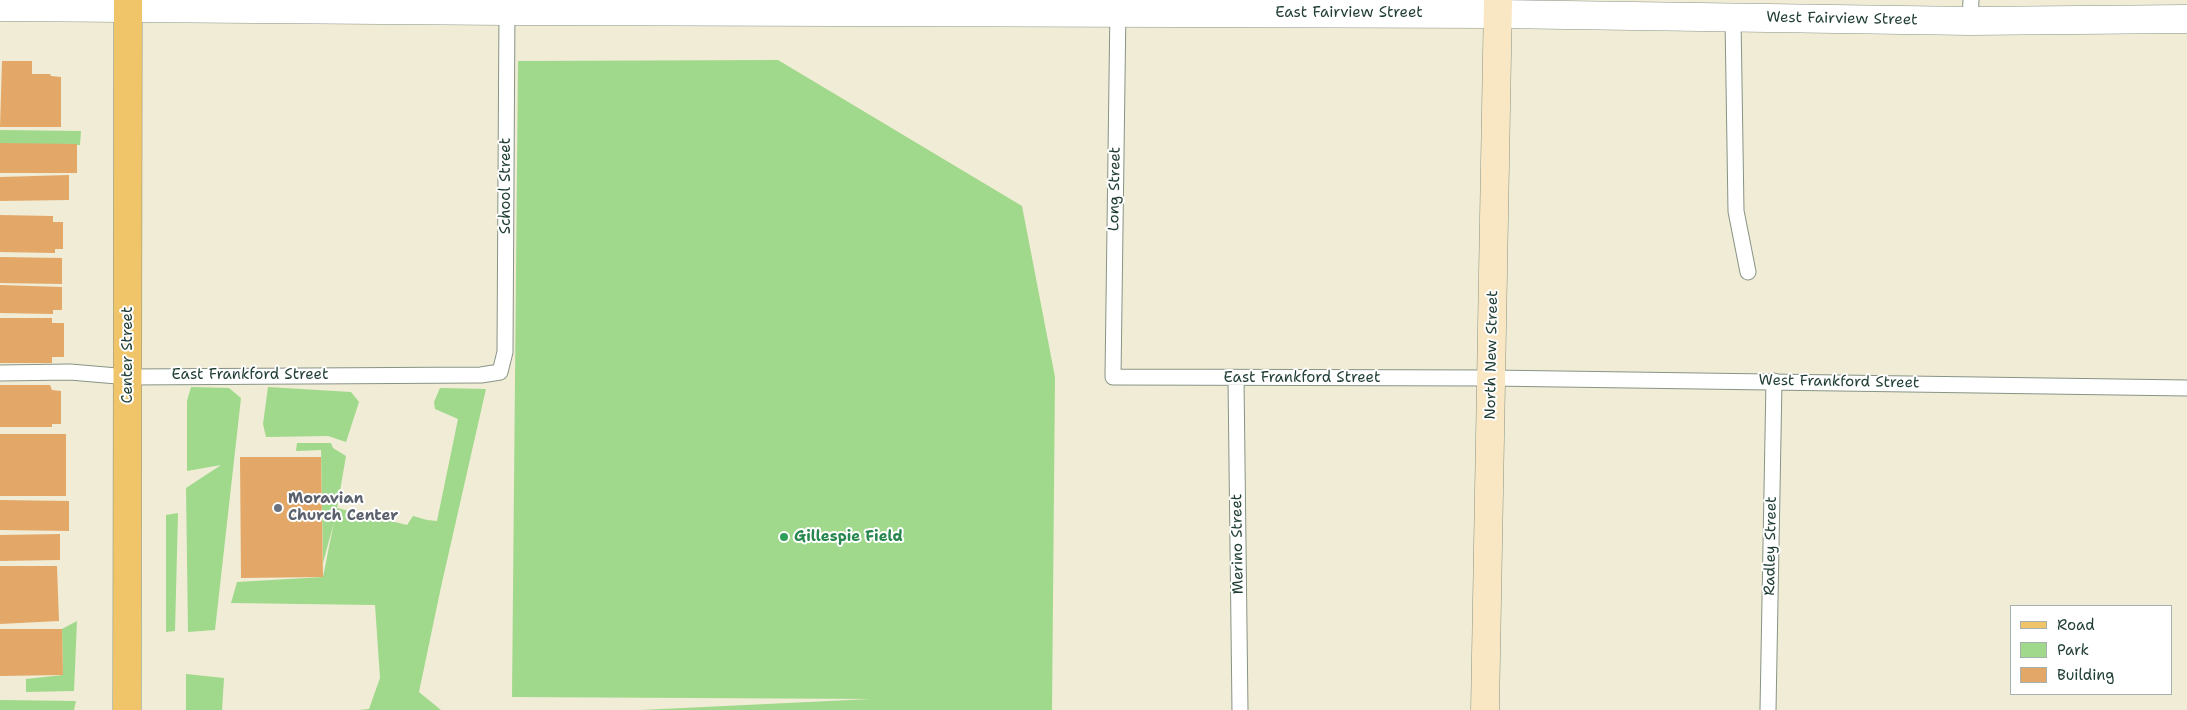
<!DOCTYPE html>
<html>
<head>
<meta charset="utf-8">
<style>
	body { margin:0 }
	#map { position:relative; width:2187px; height:710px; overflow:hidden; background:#f0ecd6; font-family:"Shantell Sans",sans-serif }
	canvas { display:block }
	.legend { position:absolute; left:2010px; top:605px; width:162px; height:90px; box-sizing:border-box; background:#fff; border:1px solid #a5b1ae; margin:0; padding:6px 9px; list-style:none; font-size:15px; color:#1f3d34 }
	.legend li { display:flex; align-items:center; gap:10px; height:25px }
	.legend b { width:25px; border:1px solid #a5b1ae }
</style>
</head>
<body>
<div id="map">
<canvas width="2187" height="710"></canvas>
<ul class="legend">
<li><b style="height:6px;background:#f0c469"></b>Road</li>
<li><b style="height:14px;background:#a0d98b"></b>Park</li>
<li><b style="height:14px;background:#e3a868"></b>Building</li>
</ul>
</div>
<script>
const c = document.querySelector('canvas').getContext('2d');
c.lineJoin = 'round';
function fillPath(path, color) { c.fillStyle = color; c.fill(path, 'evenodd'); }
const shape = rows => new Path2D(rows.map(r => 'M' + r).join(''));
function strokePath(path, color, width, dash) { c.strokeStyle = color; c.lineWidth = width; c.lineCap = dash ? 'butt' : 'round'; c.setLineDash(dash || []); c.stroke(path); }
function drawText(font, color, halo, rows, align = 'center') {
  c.font = font + ' "Shantell Sans",sans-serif'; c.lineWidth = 4; c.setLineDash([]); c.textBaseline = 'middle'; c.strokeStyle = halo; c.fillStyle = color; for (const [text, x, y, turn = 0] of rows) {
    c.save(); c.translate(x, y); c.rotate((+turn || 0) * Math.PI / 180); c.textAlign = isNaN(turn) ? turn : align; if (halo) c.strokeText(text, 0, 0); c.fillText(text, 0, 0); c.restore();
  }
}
const green = shape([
	[778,60,1022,206,1055,377,1052,710,641,710,871,699,512,697,518,61],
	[0,130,81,131,80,145,0,144],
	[191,387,229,388,241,398,215,630,188,632,186,488,221,465,187,471,187,401],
	[268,387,351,392,359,402,346,442,328,436,266,437,263,424],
	[440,388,486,389,441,587,419,692,441,710,359,710,369,709,380,678,375,605,231,603,237,582,323,577,334,522,323,563,321,450,296,451,297,443,331,443,333,448,346,456,337,508,407,525,413,516,427,520,437,521,458,419,435,409,434,402],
	[178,513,175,631,166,632,166,515],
	[77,621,74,691,26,692,26,679,63,675,62,629],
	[186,674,224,678,222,710,186,710],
	[0,700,76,701,74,710,0,710]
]);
const building = shape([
	[2,61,32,61,32,74,50,74,51,76,61,77,61,127,0,127],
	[0,143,77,144,77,173,0,173],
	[69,175,69,200,0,201,0,177],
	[0,215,53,216,53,222,63,222,63,249,55,249,55,253,0,252],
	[0,257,62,258,62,284,0,283],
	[0,285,62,287,62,310,53,310,53,314,0,313],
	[0,318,52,318,52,323,64,323,64,357,52,357,52,363,0,363],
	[0,385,50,385,52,390,61,391,61,424,52,424,52,427,0,427],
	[0,434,66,434,66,496,0,496],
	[240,457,321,457,323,577,241,578],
	[0,500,69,501,69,531,0,530],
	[60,534,60,560,0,561,0,535],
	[0,566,57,566,59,621,0,624],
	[0,629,62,629,63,675,0,676]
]);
const service = shape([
	[1118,6,1113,377,1491,378,2187,388],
	[1733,18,1736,211,1748,272],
	[1970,21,1971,0],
	[0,373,70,372,129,377,481,375,500,372,505,352,507,4],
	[1236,379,1240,710],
	[1768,710,1774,381]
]);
const minor = shape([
	[0,7,507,11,1498,14,1970,21,2187,19]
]);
const secondary = shape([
	[1485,710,1498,0]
]);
const primary = shape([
	[127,710,128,0]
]);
const markers = [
	[278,508,5,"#6b7280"],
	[784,537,5,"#2e9e5b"]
];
const streetNames = [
	["East Fairview Street",1349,13],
	["West Fairview Street",1842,19,1],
	["School Street",506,186,-90],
	["Long Street",1115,189,-89],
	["Center Street",128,355,-90],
	["North New Street",1492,355,-89],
	["East Frankford Street",250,375],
	["East Frankford Street",1302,378],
	["West Frankford Street",1839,382,1],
	["Merino Street",1238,544,-91],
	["Radley Street",1771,546,-89]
];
const worshipNames = [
	["Moravian",288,499],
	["Church Center",288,516]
];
const leisureNames = [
	["Gillespie Field",794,537]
];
fillPath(green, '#a0d98b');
fillPath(building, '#e3a868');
strokePath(service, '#889485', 17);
strokePath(minor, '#889485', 29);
strokePath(secondary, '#889485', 29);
strokePath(primary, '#889485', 29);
strokePath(service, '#fff', 15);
strokePath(minor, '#fff', 28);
strokePath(secondary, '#f9e7c3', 28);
strokePath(primary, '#f0c469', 28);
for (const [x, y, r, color] of markers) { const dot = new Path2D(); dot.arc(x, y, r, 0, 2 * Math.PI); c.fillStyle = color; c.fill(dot); strokePath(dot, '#fff', 2); }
drawText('15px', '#1f3d34', '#fff', streetNames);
drawText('bold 15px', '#5b616d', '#fff', worshipNames, 'left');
drawText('bold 15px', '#27864d', '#fff', leisureNames, 'left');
</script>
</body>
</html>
